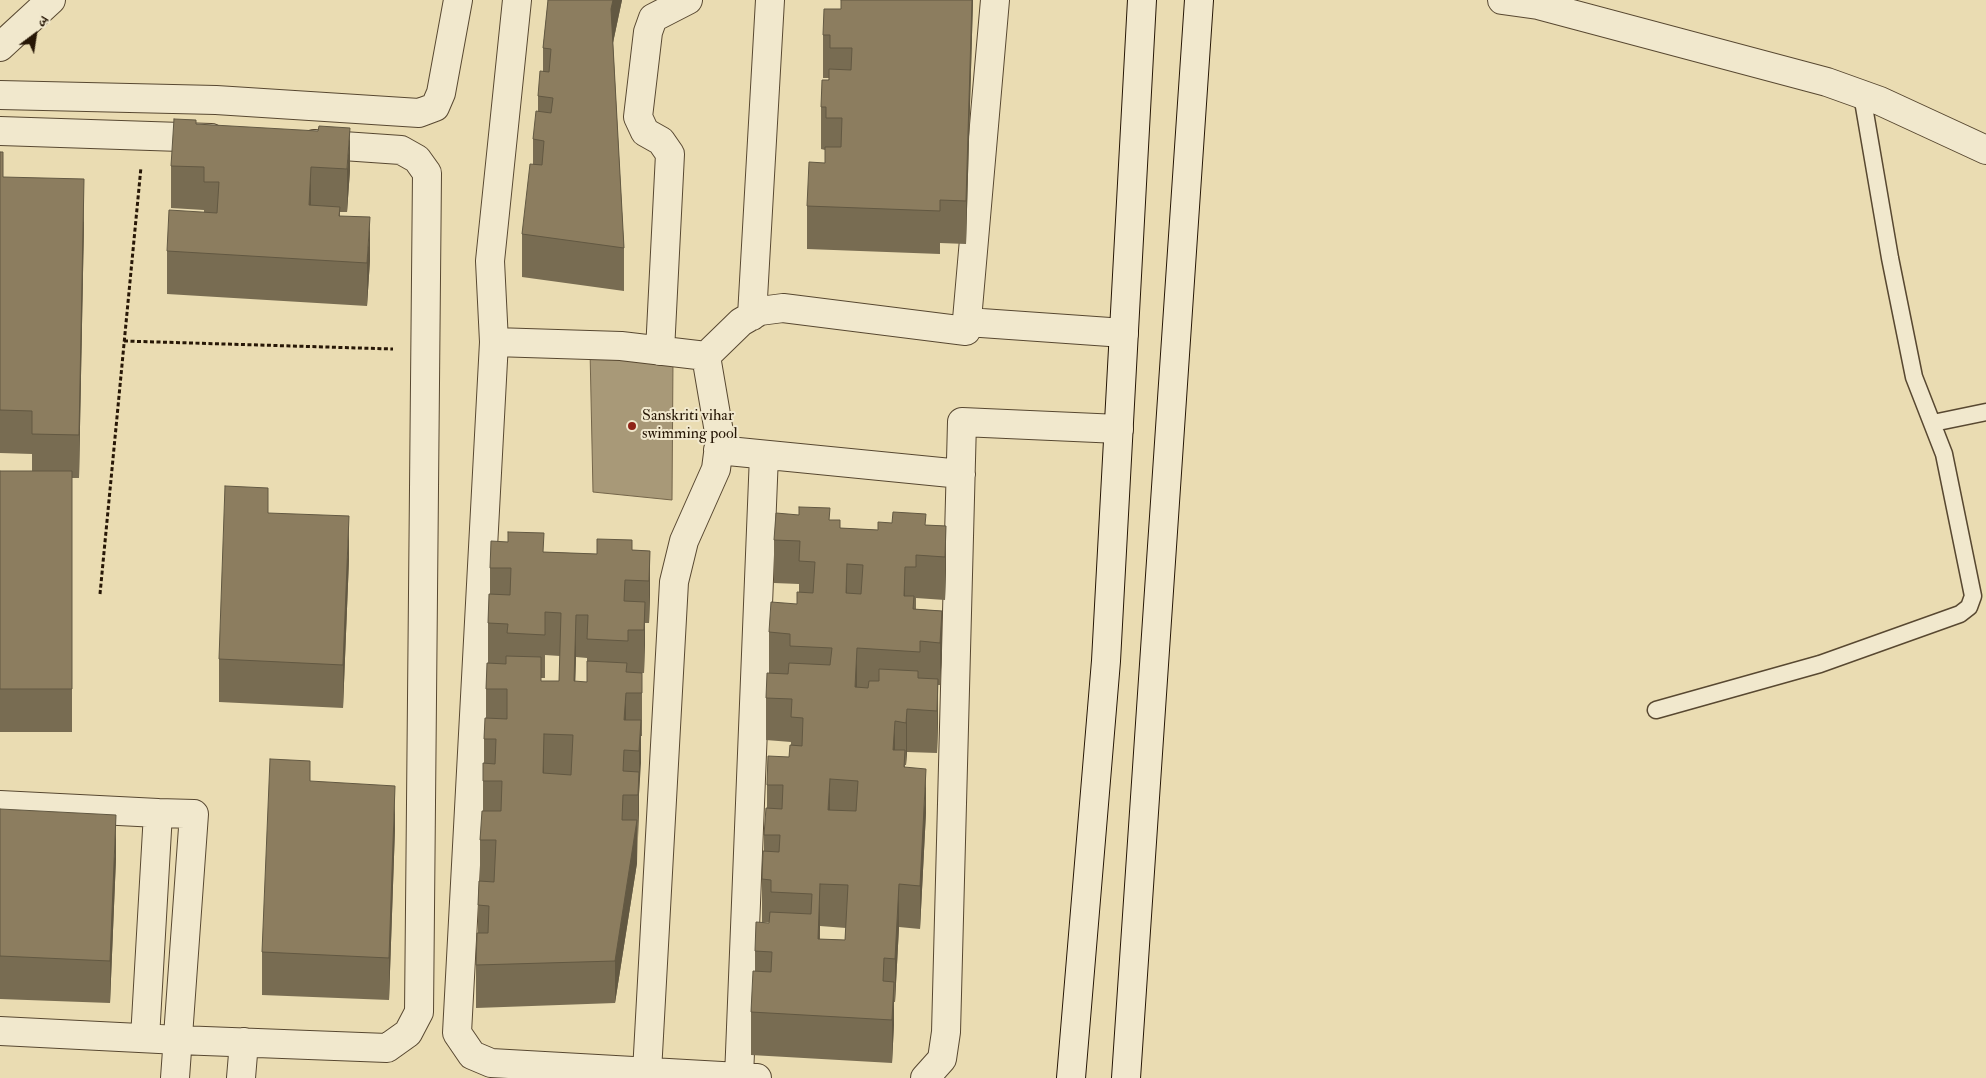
<!DOCTYPE html>
<html>
<head>
<meta charset="utf-8">
<style>
	body { margin:0 }
	#map { position:relative; width:1986px; height:1078px; overflow:hidden; background:#eadcb2; font-family:"IM FELL Double Pica","Noto Serif Devanagari",serif }
	canvas { display:block }
	.north { position:absolute; left:10px; top:10px; width:50px; height:50px; -webkit-text-stroke:4px #f1e8cd; paint-order:stroke; rotate:31deg; font-size:14px; font-weight:700; line-height:20px; text-align:center; color:#271706 }
	.north::after { content:''; display:block; margin:auto; width:18px; height:22px; background:#271706; clip-path:polygon(50% 0,100% 100%,50% 72%,0 100%) }
</style>
</head>
<body>
<div id="map">
<canvas width="1986" height="1078"></canvas>
<div class="north">उ</div>
</div>
<script>
const c = document.querySelector('canvas').getContext('2d');
c.lineJoin = 'round';
function fillPath(path, color) { c.fillStyle = color; c.fill(path, 'evenodd'); }
const shape = rows => new Path2D(rows.map(r => 'M' + r).join(''));
function strokePath(path, color, width, dash) { c.strokeStyle = color; c.lineWidth = width; c.lineCap = dash ? 'butt' : 'round'; c.setLineDash(dash || []); c.stroke(path); }
function drawText(font, color, halo, rows, align = 'center') {
  c.font = font + ' "IM FELL Double Pica",serif'; c.lineWidth = 4; c.setLineDash([]); c.textBaseline = 'middle'; c.strokeStyle = halo; c.fillStyle = color; for (const [text, x, y, turn = 0] of rows) {
    c.save(); c.translate(x, y); c.rotate((+turn || 0) * Math.PI / 180); c.textAlign = isNaN(turn) ? turn : align; if (halo) c.strokeText(text, 0, 0); c.fillText(text, 0, 0); c.restore();
  }
}
const water = shape([
	[590,350,673,359,672,500,593,492,590,350]
]);
const path = shape([
	[124,341,393,349],
	[100,594,141,167]
]);
const lane = shape([
	[1933,423,1986,412],
	[1656,710,1820,664,1960,614,1969,607,1973,596,1944,454,1914,377,1890,258,1862,95]
]);
const street = shape([
	[517,0,490,261,494,342,457,1033,472,1055,491,1063,757,1078],
	[1502,0,1538,5,1827,82,1880,101,1986,150],
	[0,47,51,0],
	[0,95,216,100,419,113,435,107,441,93,458,0],
	[0,131,211,138],
	[752,316,770,0],
	[967,322,1124,333],
	[494,342,621,346,706,356,741,322,760,311,783,308,966,331,995,0],
	[660,351,670,154,661,141,645,132,638,117,648,32,653,18,688,0],
	[718,450,961,474],
	[0,805,158,813],
	[0,1031,179,1040,387,1048,408,1033,419,1012,427,173,417,159,401,150,314,144],
	[145,1038,158,813,194,814,175,1078],
	[647,1072,674,582,684,541,716,469,720,438,706,356],
	[739,1077,764,455],
	[241,1078,244,1042],
	[925,1078,942,1059,946,1032,962,422,1119,429]
]);
const secondary = shape([
	[1071,1078,1106,661,1142,0],
	[1126,1078,1199,0]
]);
const wall = shape([
	[548,0,622,0,613,43,624,248,624,291,522,277,522,234,533,165,533,139,538,111,538,96,543,72,543,48],
	[973,0,966,244,940,243,940,254,807,249,807,206,825,163,825,150,821,149,821,107,829,78,823,78,823,35,841,9],
	[196,124,350,170,347,212,340,212,340,216,370,260,367,306,167,294,167,251,204,212,204,210,171,208,171,166],
	[0,152,3,177,84,222,79,478,72,478,72,732,0,732,0,471,32,471,32,454,0,453],
	[268,513,349,559,343,708,219,702,219,659],
	[830,520,840,528,878,530,926,525,946,526,946,569,945,600,916,598,916,609,942,611,942,654,940,685,938,685,938,722,937,753,907,752,906,765,905,765,905,767,926,812,920,929,899,927,895,1002,894,1002,894,1024,892,1063,751,1055,751,1012,755,971,755,951,769,923,770,922,762,922,762,879,764,851,764,835,767,808,767,785,789,757,791,745,791,742,766,740,766,698,769,673,769,632,797,604,799,592,799,584,774,583,774,540],
	[820,926,846,928,845,940,820,939],
	[632,550,650,551,650,594,649,623,645,623,644,673,635,673,642,673,642,736,641,736,639,794,637,863,615,1003,476,1008,476,965,478,933,478,905,480,881,480,840,483,811,483,763,484,764,484,739,486,719,486,689,488,663,488,623,490,594,490,568,544,552,597,554],
	[545,655,560,656,559,681,541,681,541,678,545,678],
	[576,657,587,658,587,682,575,682],
	[0,809,116,858,110,1003,0,999],
	[395,828,389,1000,262,995,262,952]
]);
const shadedWall = shape([
	[613,0,622,0,611,52,611,9],
	[972,0,973,0,966,244,966,201],
	[350,128,350,170,347,212,347,169],
	[311,167,311,210,309,205],
	[84,179,84,222,79,478,79,435],
	[370,217,370,260,367,306,367,263],
	[349,516,349,559,343,708,343,665],
	[946,526,946,569,945,600,945,557],
	[650,551,650,594,649,623,649,581],
	[847,564,847,607,846,593],
	[905,567,905,609,904,596],
	[645,602,645,645,644,673,644,630],
	[942,611,942,654,940,685,940,643],
	[576,615,576,657,574,724,574,681],
	[857,648,857,691,855,687],
	[938,679,938,722,937,753,937,711],
	[626,693,626,736,624,720],
	[907,709,907,752,906,765,906,723],
	[641,720,641,763,639,794,639,751],
	[895,721,895,764,893,750],
	[544,734,544,776,543,773],
	[926,769,926,812,920,929,920,886],
	[639,772,639,814,638,838,638,795],
	[830,779,830,822,828,810],
	[395,786,395,828,389,1000,389,958],
	[116,815,116,858,110,1003,110,961],
	[637,820,637,863,615,1003,615,961],
	[820,884,820,926,818,981,818,939],
	[899,884,899,927,895,1002,895,959],
	[894,982,894,1024,892,1063,892,1020]
]);
const building = shape([
	[548,0,613,0,611,9,624,248,522,234,530,164,542,165,544,141,533,139,536,111,551,113,553,98,538,96,540,71,549,72,551,49,543,48,548,0],
	[841,0,972,0,966,201,940,200,940,211,807,206,809,162,825,163,825,147,841,147,842,118,826,118,826,107,821,107,822,80,829,80,829,69,851,70,852,48,830,48,830,35,823,35,824,9,841,9,841,0],
	[174,119,196,120,196,124,318,131,319,126,350,128,347,169,311,167,309,205,340,207,339,216,370,217,367,263,167,251,169,210,217,213,219,182,204,182,204,167,171,166,174,119],
	[0,152,3,152,3,177,84,179,79,435,32,434,32,411,0,410,0,152],
	[0,471,72,471,72,689,0,689,0,471],
	[225,486,268,488,268,513,349,516,343,665,219,659,225,486],
	[799,507,830,508,829,520,840,520,840,528,878,530,878,522,892,523,893,512,926,514,925,525,946,526,945,557,916,555,916,567,905,567,904,596,914,596,913,609,942,611,940,643,920,641,920,652,857,648,855,687,868,688,869,681,879,681,879,669,918,671,918,678,938,679,937,711,907,709,906,723,895,721,893,750,905,750,904,767,926,769,920,886,899,884,895,959,884,958,883,981,894,982,892,1020,751,1012,753,971,771,972,772,952,755,951,756,922,769,923,770,912,811,914,812,894,771,892,771,880,762,879,763,851,779,852,780,835,764,835,766,808,782,809,783,785,767,785,768,756,789,757,790,745,802,746,803,718,791,717,792,699,766,698,767,673,788,674,789,663,830,665,832,648,790,646,790,634,769,632,771,602,797,604,797,592,813,593,815,562,799,561,800,541,774,540,776,513,799,515,799,507],
	[847,564,863,565,861,594,846,593,847,564],
	[830,779,858,781,856,811,828,810,830,779],
	[820,884,848,885,845,940,818,939,820,884],
	[508,532,544,533,543,552,597,554,597,539,632,540,632,550,650,551,649,581,625,580,624,601,645,602,644,630,628,630,628,641,587,639,588,615,576,615,574,681,587,682,587,661,627,663,626,672,642,673,642,693,626,693,624,720,641,720,639,751,624,750,623,771,639,772,638,795,623,795,622,820,637,820,615,961,476,965,477,933,488,933,489,906,478,905,479,881,494,882,496,840,480,840,482,811,501,811,502,781,483,781,483,763,495,764,496,739,484,739,485,718,507,719,507,689,486,689,487,663,506,664,506,656,541,657,541,681,559,681,561,613,545,612,545,635,507,633,508,624,488,623,489,594,510,595,511,568,490,568,491,541,508,542,508,532],
	[544,734,573,735,571,775,543,773,544,734],
	[270,759,310,761,310,781,395,786,389,958,262,952,270,759],
	[0,809,116,815,110,961,0,956,0,809]
]);
const markers = [
	[632,426,5,"#8f2418"]
];
const poiNames = [
	["Sanskriti vihar",642,417],
	["swimming pool",642,435]
];
fillPath(water, '#a89978');
strokePath(water, '#74654a', 1);
strokePath(lane, '#584831', 19);
strokePath(street, '#584831', 30);
strokePath(secondary, '#271706', 30);
strokePath(path, '#271706', 3, [4, 2.5]);
strokePath(lane, '#f1e8cd', 16);
strokePath(street, '#f1e8cd', 28);
strokePath(secondary, '#f1e8cd', 28);
fillPath(wall, '#786c52');
fillPath(shadedWall, '#625842');
fillPath(building, '#8c7d5f');
strokePath(building, '#625842', 1);
for (const [x, y, r, color] of markers) { const dot = new Path2D(); dot.arc(x, y, r, 0, 2 * Math.PI); c.fillStyle = color; c.fill(dot); strokePath(dot, '#f1e8cd', 2); }
drawText('16px', '#271706', '#f1e8cd', poiNames, 'left');
</script>
</body>
</html>
